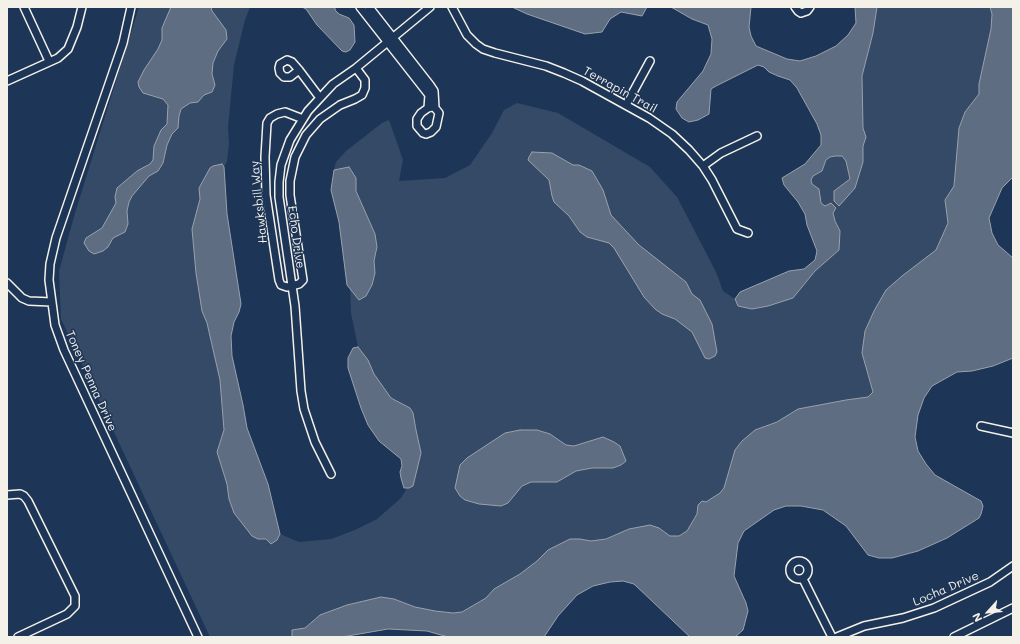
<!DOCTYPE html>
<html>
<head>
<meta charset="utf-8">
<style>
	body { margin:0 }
	#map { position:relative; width:1020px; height:644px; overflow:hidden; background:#1d3557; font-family:Mali,sans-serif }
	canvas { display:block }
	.frame { position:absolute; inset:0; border:8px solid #f4f1e8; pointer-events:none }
	.north { position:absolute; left:968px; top:592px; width:40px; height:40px; -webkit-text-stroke:3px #1d3557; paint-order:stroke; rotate:243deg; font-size:11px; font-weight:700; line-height:16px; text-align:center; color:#f4f1e8 }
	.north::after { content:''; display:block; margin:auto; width:14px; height:18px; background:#f4f1e8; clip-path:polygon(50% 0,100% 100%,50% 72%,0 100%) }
</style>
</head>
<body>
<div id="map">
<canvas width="1020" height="644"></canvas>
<div class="frame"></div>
<div class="north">N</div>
</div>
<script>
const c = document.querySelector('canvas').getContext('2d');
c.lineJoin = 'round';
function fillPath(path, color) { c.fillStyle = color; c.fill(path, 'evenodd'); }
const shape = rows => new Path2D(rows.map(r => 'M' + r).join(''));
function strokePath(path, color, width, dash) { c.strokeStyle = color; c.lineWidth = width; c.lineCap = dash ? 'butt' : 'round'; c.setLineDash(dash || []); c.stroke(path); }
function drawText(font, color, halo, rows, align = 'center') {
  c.font = font + ' Mali,sans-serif'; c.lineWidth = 3; c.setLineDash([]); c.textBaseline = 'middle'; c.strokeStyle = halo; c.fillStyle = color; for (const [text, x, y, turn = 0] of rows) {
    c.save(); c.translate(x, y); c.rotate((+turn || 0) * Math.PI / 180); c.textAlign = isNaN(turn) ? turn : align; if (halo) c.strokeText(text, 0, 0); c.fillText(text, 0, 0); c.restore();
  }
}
const green = shape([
	[139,7,250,7,245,20,234,65,228,127,229,144,227,162,224,167,223,165,205,179,199,188,200,199,192,229,196,273,202,311,207,323,220,380,224,430,217,452,227,484,229,499,234,513,258,539,277,540,280,534,299,542,331,539,355,530,377,519,401,498,407,488,413,486,421,453,416,430,415,422,408,407,391,398,374,374,358,347,351,313,350,287,353,293,366,296,372,285,375,273,374,261,377,251,375,234,356,190,356,178,349,167,334,170,336,162,346,151,382,123,389,120,403,160,399,181,445,178,470,165,492,133,504,110,517,103,558,113,650,167,677,197,716,272,723,291,735,299,738,306,793,298,815,271,839,250,840,231,835,221,833,213,836,208,825,206,821,203,819,189,812,184,811,180,813,176,822,171,827,160,830,157,835,156,842,156,846,161,850,179,834,191,834,201,839,206,863,162,863,146,866,137,863,128,862,76,873,33,877,7,990,7,992,14,990,40,979,84,979,94,965,112,959,128,954,186,945,200,948,223,936,250,902,276,886,290,862,353,873,392,868,397,846,400,798,409,777,422,755,430,742,441,724,488,720,493,706,502,698,505,697,514,687,531,679,536,670,536,659,528,636,528,629,529,606,539,591,541,580,539,548,550,537,561,520,574,494,589,486,598,462,612,453,613,435,611,415,607,394,599,317,617,305,628,292,630,292,637,210,637,61,319,59,271,75,213]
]);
const water = shape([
	[171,7,211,7,212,11,226,30,227,39,218,51,213,63,212,74,215,85,212,92,204,95,198,102,190,103,181,109,179,116,178,128,172,134,167,145,163,163,158,171,149,176,132,196,129,202,127,211,128,224,125,232,113,238,108,247,103,251,94,254,89,251,84,243,86,238,102,228,116,203,115,197,117,188,137,171,150,164,153,160,154,146,161,130,167,124,168,105,163,99,143,93,139,87,138,82,144,70,158,49,162,40,162,28,171,7],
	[302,7,335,7,335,10,339,14,349,18,354,25,355,42,350,50,346,52,342,51,317,25,306,9,302,7],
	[512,7,647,7,642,16,621,12,610,19,602,32,585,34,527,14,512,7],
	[671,7,751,7,749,27,751,36,756,46,787,59,800,61,816,56,836,46,848,35,856,23,855,7,877,7,873,33,862,76,863,128,866,137,863,146,863,162,855,188,839,206,834,201,834,191,850,179,846,161,842,156,835,156,830,157,826,160,822,171,813,176,811,180,812,184,819,189,821,203,825,206,831,203,836,208,833,213,835,221,840,231,839,250,815,271,793,298,768,306,752,309,738,306,735,299,740,292,789,271,804,269,815,260,817,251,807,225,805,214,798,202,784,185,782,178,805,164,821,145,821,135,817,124,797,88,790,80,778,76,769,72,764,67,758,65,716,86,711,89,709,114,698,120,689,122,682,118,676,109,677,102,703,71,711,54,712,39,708,25,692,19,671,7],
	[990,7,1013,7,1013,177,1002,188,989,218,992,233,998,245,1013,258,1013,358,993,366,972,371,957,372,932,386,924,398,918,415,915,437,918,451,926,464,935,475,981,501,983,506,981,514,979,518,947,538,918,551,892,558,879,558,868,555,846,526,823,510,801,506,786,506,774,510,744,531,738,543,734,576,746,603,748,611,743,630,735,637,690,637,634,584,623,581,610,582,593,586,577,595,558,616,544,637,448,637,427,631,388,629,342,637,292,637,292,630,305,628,320,615,347,605,381,597,394,599,415,607,435,611,453,613,462,612,486,598,494,589,520,574,537,561,548,550,570,539,580,539,591,541,606,539,629,529,650,525,659,528,670,536,679,536,687,531,697,514,698,505,702,501,706,502,720,493,724,488,735,450,742,441,755,430,777,422,798,409,846,400,868,397,873,392,862,353,865,331,874,311,886,290,902,276,936,250,948,223,945,200,954,186,959,128,965,112,979,94,979,84,991,29,992,14,990,7],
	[532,152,552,153,573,165,579,165,592,171,603,190,611,215,639,245,686,282,692,294,700,300,712,324,717,352,715,356,709,359,705,358,692,332,675,319,662,314,655,309,644,297,614,248,609,243,587,237,580,232,569,216,554,202,552,196,549,180,528,160,529,157,532,152],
	[222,164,224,167,227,214,241,304,239,312,234,322,231,336,232,356,243,405,247,428,268,484,280,534,277,540,271,544,266,539,258,539,252,536,234,513,229,499,227,484,217,452,224,430,220,380,207,323,202,311,196,273,192,229,200,199,199,188,210,168,213,166,222,164],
	[349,167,356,178,356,191,375,234,377,247,374,261,375,273,372,285,366,296,359,300,347,285,339,222,331,190,334,170,349,167],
	[358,347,368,360,374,374,391,398,410,408,413,413,416,430,421,453,413,486,409,488,404,488,401,478,400,472,402,466,401,459,379,441,368,425,361,408,348,368,348,358,353,348,358,347],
	[520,430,537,430,550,434,566,445,574,446,603,437,614,442,620,446,626,461,621,465,613,468,592,468,576,471,557,482,531,482,522,486,508,503,501,506,479,504,465,500,460,496,455,488,460,465,467,458,505,433,520,430]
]);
const minor = shape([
	[24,7,49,61],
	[131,7,123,43,56,238,50,264,49,280,55,325,64,350,198,637],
	[360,7,429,95,428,108],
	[369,7,430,85,434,91,435,108],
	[452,7,467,35,476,44,483,49,495,53,546,66,564,73,582,81,649,118,672,134,689,150,703,166,712,180,737,229,748,233],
	[795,7,798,11,801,13,807,11,810,7],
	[299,70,290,77,284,77,280,73,279,68,280,64,287,60,292,62,299,70,320,98],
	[7,81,58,58,68,49,77,27,82,7],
	[626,105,650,61],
	[432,107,435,108,439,113,436,127,431,132,426,134,423,133,417,126,417,119,421,113,428,108,432,107],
	[303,119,285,112,277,114,270,118,267,123,265,157,266,195,279,280,281,285,287,287,299,284,303,280,290,195,290,181,295,157,306,135,320,119,340,105,355,99,362,95,365,88,365,80,356,68],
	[703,166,721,153,757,136],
	[7,283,22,298,29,301,52,302],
	[981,426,1013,433],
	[331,474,315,442,304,409,301,391,295,306,279,197,279,182,281,165,290,140,308,111,320,98,333,84,356,68,430,7],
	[7,495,20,494,24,496,28,501,75,596,75,606,67,614,18,637],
	'790 570a9 9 0 1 1 18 0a9 9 0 1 1-18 0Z',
	[803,579,832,637],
	[837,637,864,626,903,618,934,608,990,582,1013,566],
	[954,637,1013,608]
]);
const streetNames = [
	["Terrapin Trail",620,90,29],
	["Hawksbill Way",259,202,-96],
	["Echo Drive",296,237,82],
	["Toney Penna Drive",91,381,66],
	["Locha Drive",946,589,-23]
];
fillPath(green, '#354a67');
fillPath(water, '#5e6d82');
strokePath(water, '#9aa2ab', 1);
strokePath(minor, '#f4f1e8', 10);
strokePath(minor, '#1d3557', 7);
drawText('12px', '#f4f1e8', '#1d3557', streetNames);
</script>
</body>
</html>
